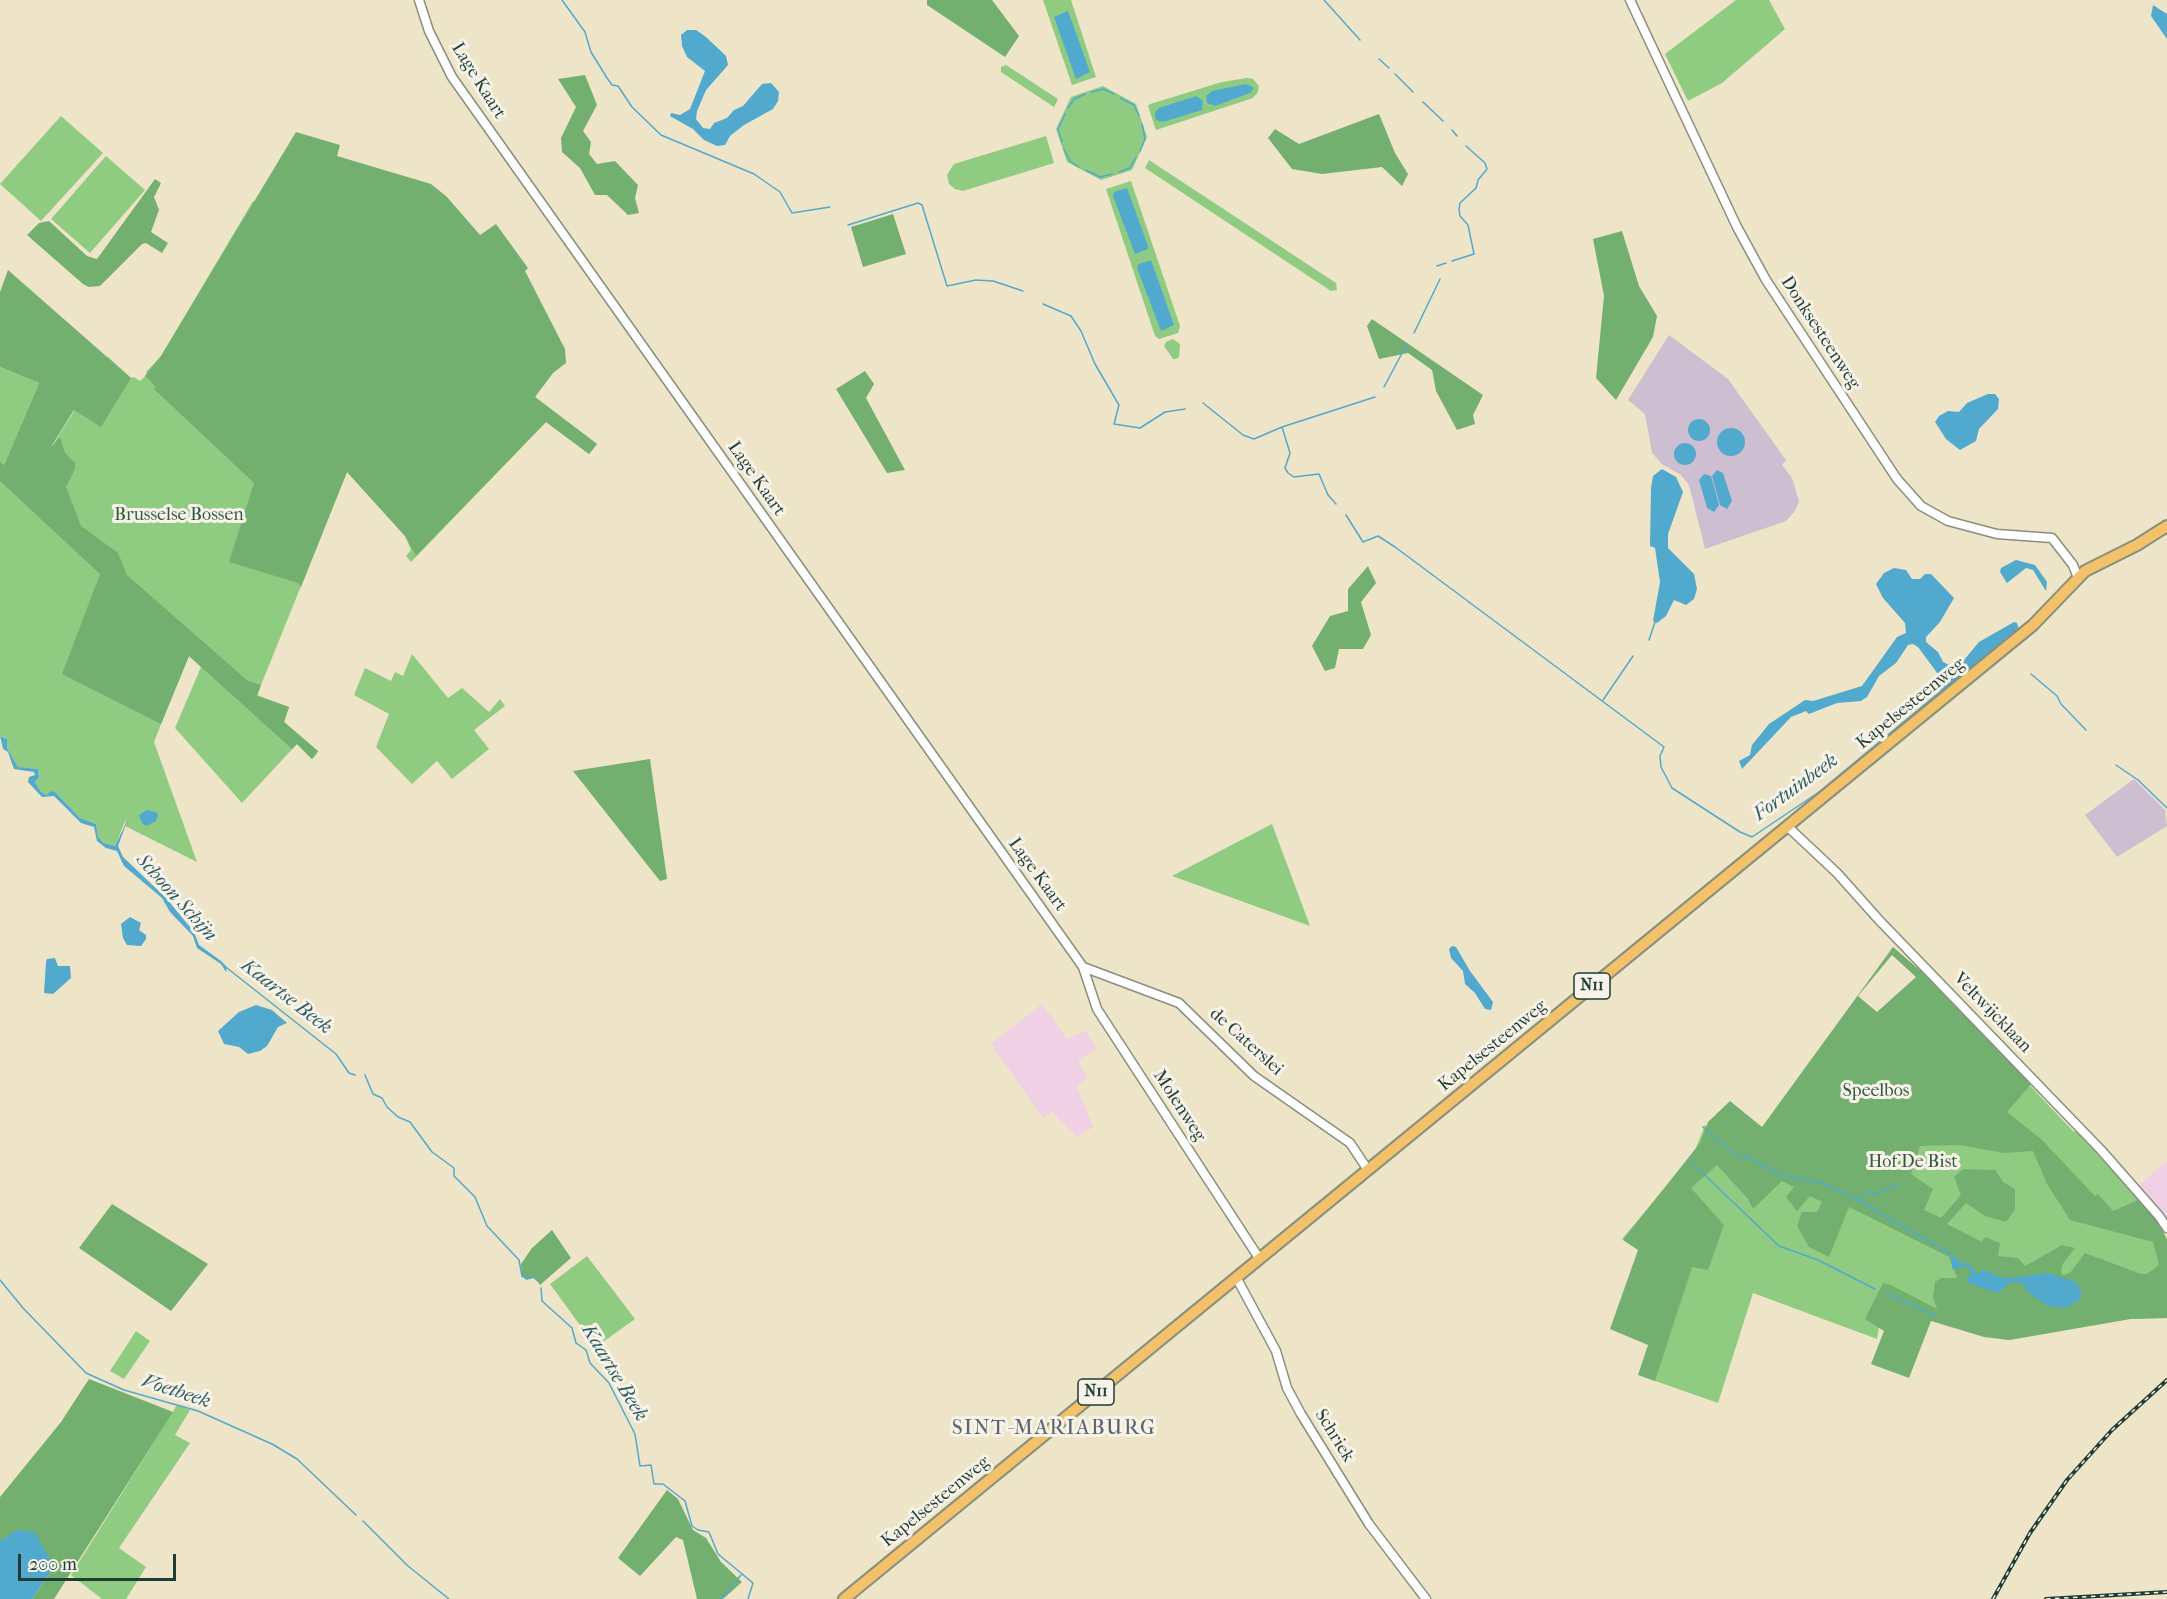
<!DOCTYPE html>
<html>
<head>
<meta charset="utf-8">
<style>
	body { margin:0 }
	#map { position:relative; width:2167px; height:1599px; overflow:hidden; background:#eee4c7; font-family:"IM FELL French Canon",serif }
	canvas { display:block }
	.scale { position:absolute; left:18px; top:1554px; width:158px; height:27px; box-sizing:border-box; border:3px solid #1f3d34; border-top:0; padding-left:8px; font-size:18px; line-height:21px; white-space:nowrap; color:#1f3d34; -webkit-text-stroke:4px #f7f3e8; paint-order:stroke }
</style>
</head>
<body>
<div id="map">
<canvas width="2167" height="1599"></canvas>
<div class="scale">200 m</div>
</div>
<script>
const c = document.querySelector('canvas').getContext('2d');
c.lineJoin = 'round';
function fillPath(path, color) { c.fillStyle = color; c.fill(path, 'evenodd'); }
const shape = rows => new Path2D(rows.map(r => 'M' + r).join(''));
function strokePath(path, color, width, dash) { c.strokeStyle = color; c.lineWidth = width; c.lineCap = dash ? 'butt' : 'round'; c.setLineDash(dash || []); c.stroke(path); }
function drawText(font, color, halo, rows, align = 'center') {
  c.font = font + ' "IM FELL French Canon",serif'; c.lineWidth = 6; c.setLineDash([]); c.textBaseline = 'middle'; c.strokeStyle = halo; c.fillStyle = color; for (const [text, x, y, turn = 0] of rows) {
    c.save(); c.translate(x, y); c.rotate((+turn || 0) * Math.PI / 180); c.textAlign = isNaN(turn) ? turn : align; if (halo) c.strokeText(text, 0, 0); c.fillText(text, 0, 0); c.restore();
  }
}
const built = shape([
	[1042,1004,1067,1039,1086,1031,1097,1049,1078,1060,1087,1078,1077,1087,1093,1127,1077,1137,1052,1112,1043,1118,991,1044],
	[2167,1161,2167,1218,2139,1185]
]);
const industrial = shape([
	[1669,335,1728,379,1786,460,1782,465,1792,478,1799,501,1795,511,1786,521,1705,549,1689,485,1681,475,1662,464,1652,453,1645,414,1628,400],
	[2134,779,2165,810,2167,826,2117,857,2085,815]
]);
const green = shape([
	[1043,0,1071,0,1096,77,1072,85],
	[1736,0,1769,0,1785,29,1722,83,1688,101,1665,54],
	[1006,65,1058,99,1054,107,1001,72,1001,67],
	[1247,78,1253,79,1259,86,1258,92,1253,98,1156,130,1148,106,1150,104,1222,82],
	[1103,86,1136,104,1147,137,1132,170,1101,180,1067,162,1056,129,1071,97],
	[61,116,103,153,41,221,0,184],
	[1046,136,1054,163,963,191,955,189,949,184,947,175,954,164],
	[106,156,145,190,90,253,51,219],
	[1149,160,1336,283,1337,290,1331,291,1145,168],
	[1131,181,1180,326,1178,333,1159,339,1155,336,1106,189],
	[253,201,535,397,597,444,589,454,546,422,411,562,406,556,411,550,405,536,347,472,257,695,289,707,284,722,318,751,316,755,312,759,297,744,242,803,175,728,201,667,189,656,161,724,154,742,197,862,125,826,126,819,115,846,104,843,98,837,96,824,80,818,56,793,46,795,41,792,35,782,39,777,38,769,18,767,7,748,6,738,0,736,0,367,39,383,4,465,51,448,108,357,131,378,134,377,140,381,147,374,146,372,161,356],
	[1173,339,1180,344,1179,357,1176,359,1173,359,1164,346,1166,342],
	[412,654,448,698,462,688,489,712,500,699,505,706,474,730,489,749,452,779,437,761,412,784,376,747,389,714,354,695,365,668,391,681,395,672,403,676],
	[1272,824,1310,926,1172,876],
	[1983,1036,2073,1131,2080,1133,2158,1220,2167,1240,2167,1318,2130,1319,2009,1340,1985,1335,1884,1297,1877,1339,1753,1293,1718,1403,1644,1377,1686,1266,1622,1239,1694,1153,1705,1125,1744,1154],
	[587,1256,635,1319,596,1347,550,1284],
	[136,1331,150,1341,124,1379,110,1371],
	[177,1405,190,1410,175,1435,190,1443,119,1548,146,1567,126,1599,102,1599,71,1575]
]);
const forest = shape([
	[927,0,992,0,1019,36,1005,57,927,5],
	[585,75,597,105,583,131,591,142,589,154,597,164,615,161,638,185,635,198,639,213,628,215,607,195,595,195,580,168,562,152,561,138,576,107,558,79],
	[1379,114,1395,153,1408,174,1402,186,1382,167,1322,174,1292,169,1268,138,1275,129,1299,144],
	[296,132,340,145,337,156,431,184,447,197,480,235,496,224,528,268,525,271,565,349,566,363,553,373,535,397,597,444,589,454,546,422,416,556,405,536,347,472,301,587,298,583,229,562,254,483,154,389,156,387,145,376,161,356],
	[155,179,161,183,154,197,159,210,151,232,168,243,162,253,146,243,142,244,100,286,89,287,83,284,27,235,39,223,49,221,87,256,97,259],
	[893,214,906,254,863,267,851,227],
	[1622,231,1639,286,1657,316,1653,337,1616,400,1596,378,1604,296,1593,239],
	[8,270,131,378,101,427,74,410,51,447,60,437,65,453,75,463,75,469,66,487,81,526,118,553,127,575,248,681,261,685,257,696,289,707,284,722,318,751,312,759,297,744,292,749,189,656,161,724,62,674,100,574,0,481,0,462,4,465,39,383,0,367,0,292],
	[1372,319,1483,395,1473,415,1475,424,1457,430,1436,391,1432,370,1408,353,1379,359,1367,326],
	[865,371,874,384,866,398,905,470,887,473,836,389],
	[1368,566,1376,583,1361,602,1371,635,1363,649,1339,649,1335,668,1325,671,1312,646,1330,616,1348,611,1348,589],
	[650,759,667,879,660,881,573,771],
	[1893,947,1922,972,2031,1084,2007,1112,2042,1140,2095,1196,2098,1194,2113,1211,2138,1200,2158,1220,2167,1240,2167,1318,2130,1319,2009,1340,1984,1337,1931,1321,1909,1378,1871,1364,1884,1331,1865,1319,1883,1283,1891,1285,1937,1309,1933,1297,1935,1282,1941,1278,1957,1278,1949,1257,1849,1207,1829,1257,1809,1247,1797,1226,1802,1212,1817,1212,1822,1202,1810,1196,1797,1211,1786,1197,1794,1187,1782,1181,1753,1209,1748,1199,1717,1165,1691,1188,1724,1225,1708,1270,1692,1267,1655,1381,1638,1375,1648,1345,1610,1329,1638,1250,1623,1240,1700,1143,1708,1122,1730,1101,1762,1127],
	[1892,955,1916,977,1877,1012,1858,996],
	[1959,1145,2004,1153,2033,1151,2047,1184,2070,1220,2153,1242,2159,1265,2147,1274,2141,1274,2085,1253,2070,1273,2063,1275,2061,1272,2062,1265,2075,1248,2062,1245,2025,1266,2018,1258,1998,1256,2000,1243,1985,1237,1982,1242,1947,1224,1966,1203,1985,1216,2006,1222,2015,1210,2015,1189,2003,1182,1995,1170,1963,1169,1954,1177,1961,1195,1941,1218,1924,1210,1933,1189,1911,1174,1920,1146],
	[112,1204,208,1264,171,1311,79,1248],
	[552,1230,571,1258,540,1285,535,1278,527,1279,522,1276,521,1264,532,1248],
	[89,1379,173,1412,54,1599,32,1599,54,1567,0,1541,0,1497,61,1422],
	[667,1490,678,1499,693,1530,706,1538,721,1562,742,1582,723,1599,697,1599,683,1540,676,1537,640,1576,618,1558]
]);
const water = shape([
	[2153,5,2167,14,2167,39,2151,16],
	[1068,11,1090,72,1076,79,1054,17],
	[687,30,696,30,706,37,726,56,728,65,706,90,697,111,696,119,703,128,710,129,714,123,727,118,734,110,743,106,762,84,771,83,779,92,778,101,773,109,744,125,730,136,725,145,717,146,704,140,693,129,670,116,671,113,680,115,690,109,705,71,687,57,682,46,681,35],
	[1246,84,1254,88,1250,93,1215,106,1207,103,1206,96,1212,91],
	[1196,96,1203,101,1202,110,1163,122,1156,120,1155,113,1159,108],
	[1127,188,1148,246,1148,249,1135,254,1113,196,1114,192],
	[1151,260,1174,325,1161,331,1137,268,1139,264],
	[1988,394,1995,394,1999,399,1998,409,1979,429,1976,441,1960,450,1946,439,1935,422,1939,416,1948,411,1959,412,1967,403],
	'1688 430a11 11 0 1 1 22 0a11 11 0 1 1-22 0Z',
	'1717 442a14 14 0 1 1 28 0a14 14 0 1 1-28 0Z',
	'1674 454a11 11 0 1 1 22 0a11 11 0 1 1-22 0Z',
	[1662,469,1676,477,1683,492,1668,534,1668,548,1694,574,1697,589,1694,599,1686,605,1674,600,1666,616,1657,623,1653,621,1660,582,1655,548,1650,546,1651,488,1653,476],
	[1717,470,1723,473,1732,501,1727,509,1720,505,1712,476],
	[1704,474,1711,476,1719,505,1714,512,1707,508,1699,480],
	[2016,560,2035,565,2047,582,2046,591,2033,570,2026,568,2007,583,2000,572,2001,568],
	[1894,568,1906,570,1912,579,1920,579,1925,574,1931,574,1954,598,1940,622,1926,637,1926,642,1938,652,1943,662,1949,665,1964,660,1979,642,2014,622,2017,623,2019,630,1943,692,1939,689,1942,684,1938,674,1918,647,1913,644,1908,645,1896,663,1879,676,1867,697,1861,701,1837,703,1809,714,1806,711,1791,717,1742,769,1739,761,1750,755,1752,745,1769,724,1805,700,1813,701,1862,686,1897,637,1906,633,1905,623,1883,598,1876,584,1884,573],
	[0,736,7,739,7,748,18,767,38,769,39,777,35,782,41,792,46,795,52,791,56,793,80,818,96,824,98,837,104,843,115,846,128,819,118,846,123,857,166,898,194,932,199,945,221,961,227,967,226,972,221,964,197,948,193,936,170,912,162,898,124,866,117,851,106,848,97,841,94,827,81,823,54,796,42,797,28,782,29,777,35,775,34,772,14,769,8,752,3,749],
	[147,810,156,812,158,815,156,821,146,826,142,823,139,815],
	[130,917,141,923,139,930,146,935,146,939,141,946,127,945,123,938,121,924],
	[1452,946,1456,947,1470,971,1493,1002,1491,1010,1485,1009,1475,993,1465,984,1463,971,1451,958,1449,949],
	[55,958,58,966,70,966,71,978,53,994,44,993,46,962,47,959],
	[256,1005,272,1010,287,1023,278,1027,267,1046,260,1051,248,1054,239,1047,224,1044,218,1031,239,1012],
	[1951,1253,1960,1263,1968,1263,1976,1273,1985,1270,2002,1278,2011,1278,2048,1273,2076,1282,2082,1293,2078,1301,2065,1308,2048,1306,2029,1293,2022,1283,2010,1282,2000,1292,1993,1292,1969,1283,1967,1280,1971,1272,1967,1266,1952,1269],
	[17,1530,35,1532,54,1567,32,1599,0,1599,0,1541]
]);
const stream = shape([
	[562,0,585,32,591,52,607,78,612,85,618,86,632,107,661,135,754,174,780,192,792,213,830,207],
	[1324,0,1360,40],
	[1379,59,1389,68],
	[1395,74,1413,92],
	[1092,92,1103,89,1114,94],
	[1120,98,1134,105,1139,116],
	[1423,102,1443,121],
	[1068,108,1074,99,1085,94],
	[1452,130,1457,136],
	[1062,142,1058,129,1065,114],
	[1064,149,1070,161,1079,167],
	[1140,151,1145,139,1142,124],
	[1086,170,1100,177,1112,174],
	[1119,172,1130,168,1136,157],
	[848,225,918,203,922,205,947,286,976,280,993,281,1023,291],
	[1452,261,1474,254,1468,225,1460,216,1459,209,1460,203,1476,188,1478,180,1487,169,1485,163,1466,146],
	[1437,266,1446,263],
	[1043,304,1071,316,1081,331,1095,364,1119,405,1114,424,1140,428,1165,412,1185,409],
	[1414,333,1440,279],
	[1384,387,1407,344],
	[1203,403,1243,435,1254,439,1282,427,1290,453,1285,468,1288,473,1294,477,1319,474,1328,495,1336,504],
	[1282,427,1375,397],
	[1346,515,1363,542,1378,536,1395,547,1664,747,1660,756,1661,767,1672,788,1740,832,1752,837,1819,792,1942,690],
	[1649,640,1655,622],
	[2031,674,2057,696,2061,704,2086,730],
	[1603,700,1633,656],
	[2116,765,2138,780,2167,808],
	[227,968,336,1054,349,1073,355,1075],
	[365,1075,373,1094,382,1098,387,1107,398,1117,410,1122,432,1152,454,1168,454,1176,475,1197,487,1226,519,1260,522,1276,527,1279,533,1277,538,1281],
	[1703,1127,1741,1159,1747,1156,1778,1174,1822,1183,1856,1199,1950,1254],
	[1690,1161,1779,1246,1818,1260,1875,1289],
	[1894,1186,1899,1183],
	[1856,1199,1866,1192,1879,1193,1893,1187],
	[0,1280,23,1308,86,1373,124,1390,198,1411,272,1444,297,1459,356,1515],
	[541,1288,542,1301,572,1328,576,1343,586,1350,590,1363,609,1383,635,1434,640,1466,651,1465,654,1484,663,1484,685,1501,692,1526,698,1530,709,1532,718,1554,753,1583,748,1599],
	[1887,1294,1936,1316],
	[363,1521,408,1566,449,1599],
	[721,1599,741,1575]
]);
const minor = shape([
	[419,0,429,31,452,77,1083,967,1097,1009,1259,1258],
	[1630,0,1737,227,1766,280,1897,479,1921,506,1948,521,1997,534,2052,538,2073,565,2078,578],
	[1787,826,1837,873,1879,920,2101,1150,2159,1216,2167,1228],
	[1083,967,1179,1003,1254,1076,1350,1143,1368,1170],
	[1236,1277,1276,1351,1287,1388,1301,1414,1369,1524,1426,1599]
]);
const major = shape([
	[844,1599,2033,625,2085,571,2137,545,2167,526]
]);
const rail = shape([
	[1993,1599,2030,1533,2067,1480,2112,1430,2167,1380],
	[2046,1599,2167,1592]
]);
const shields = [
	[1592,986,36],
	[1096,1392,36]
];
const shieldNames = [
	["N11",1592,986],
	["N11",1096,1392]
];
const streetNames = [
	["Lage Kaart",478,81,58],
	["Donksesteenweg",1820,333,57],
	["Lage Kaart",756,479,55],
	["Kapelsesteenweg",1911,704,-39],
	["Lage Kaart",1037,875,54],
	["Veltwijcklaan",1992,1013,46],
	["de Caterslei",1246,1042,42],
	["Kapelsesteenweg",1493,1046,-39],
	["Molenweg",1179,1106,57],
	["Schriek",1334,1436,58],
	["Kapelsesteenweg",936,1502,-39]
];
const parkNames = [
	["Brusselse Bossen",179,516],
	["Speelbos",1876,1092],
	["Hof De Bist",1913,1163]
];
const waterNames = [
	["Fortuinbeek",1796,788,-36],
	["Schoon Schijn",176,898,48],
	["Kaartse Beek",286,997,38],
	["Kaartse Beek",614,1373,59],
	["Voetbeek",176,1392,18]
];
const quarterNames = [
	["SINT-MARIABURG",1054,1429]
];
fillPath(built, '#f0d0e5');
fillPath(industrial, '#cebed2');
fillPath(green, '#8fcc82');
fillPath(forest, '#73b070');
fillPath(water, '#52a9ce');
strokePath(stream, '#52a9ce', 1.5);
strokePath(minor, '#86907e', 11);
strokePath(major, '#86907e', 14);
strokePath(minor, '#fff', 8);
strokePath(major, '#f4c16b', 10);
strokePath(rail, '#1f3d34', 4);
strokePath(rail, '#f7f3e8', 1.5, [4.5]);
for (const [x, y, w] of shields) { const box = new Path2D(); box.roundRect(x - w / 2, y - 13, w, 26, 4.5); c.fillStyle = '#f7f3e8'; c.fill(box); strokePath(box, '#1f3d34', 1.5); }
drawText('bold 16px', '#1f3d34', null, shieldNames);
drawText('18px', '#1f3d34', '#f7f3e8', streetNames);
drawText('18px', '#355a44', '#f7f3e8', parkNames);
drawText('italic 20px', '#2e5d62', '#f7f3e8', waterNames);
c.letterSpacing = '1.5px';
drawText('21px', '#5d6670', '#f7f3e8', quarterNames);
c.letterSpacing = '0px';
</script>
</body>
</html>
